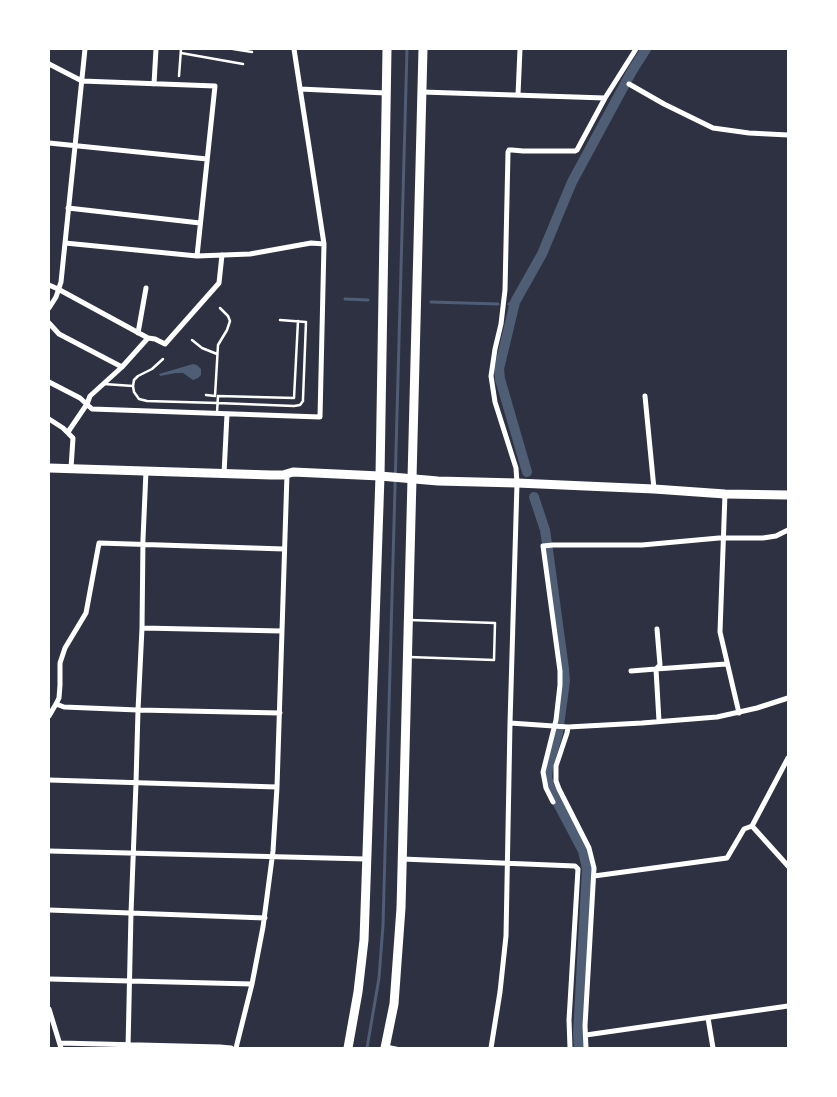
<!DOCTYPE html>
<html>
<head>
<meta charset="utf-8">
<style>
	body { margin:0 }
	#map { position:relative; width:837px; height:1097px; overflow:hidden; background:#2d3142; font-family:Karla,sans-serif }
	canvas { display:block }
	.frame { position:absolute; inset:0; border:50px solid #fff; pointer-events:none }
</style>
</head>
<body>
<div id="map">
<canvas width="837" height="1097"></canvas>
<div class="frame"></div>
</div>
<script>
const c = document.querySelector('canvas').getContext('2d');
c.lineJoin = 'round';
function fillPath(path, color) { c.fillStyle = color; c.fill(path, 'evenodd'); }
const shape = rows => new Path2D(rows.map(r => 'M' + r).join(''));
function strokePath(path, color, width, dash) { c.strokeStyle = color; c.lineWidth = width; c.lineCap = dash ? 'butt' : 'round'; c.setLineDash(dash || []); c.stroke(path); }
const water = shape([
	[193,364,197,365,201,369,201,375,198,378,193,380,183,373,176,373,160,376,159,374]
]);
const stream = shape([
	[345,299,368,300],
	[431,302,498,304],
	[509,304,515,302],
	[367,1048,379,978,383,925,407,49]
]);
const canal = shape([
	[527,472,500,379,499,369,515,302,542,254,572,182,632,71,646,49],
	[534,497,545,530,548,550,564,669,565,681,560,718,558,733,548,768,547,777,549,785,555,798,583,851,587,869,578,1034,579,1048]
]);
const service = shape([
	[233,49,252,52],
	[181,53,243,64],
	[179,76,181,49],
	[192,340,202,348,217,354],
	[163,359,152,369,138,376,134,380,133,386,134,392,139,399,147,401,217,403,294,406,300,405,303,401,303,399,306,322,280,320],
	[104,384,133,386],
	[206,395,215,396],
	[215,396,218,345,227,330,230,321,228,316,220,308],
	[217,413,218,396,294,398,298,321],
	[409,657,494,660,495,623,410,620],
	[387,1046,397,1048]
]);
const minor = shape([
	[49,64,82,81,215,86,197,256,65,243],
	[154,84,156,49],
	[629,84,664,104,713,128,749,133,788,135],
	[300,89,386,93],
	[422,92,605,98],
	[518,95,520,49],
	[49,143,207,159],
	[68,208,200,223],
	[197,256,250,254,311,243,324,244],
	[49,285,58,289,148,338,122,367,90,396,87,404,68,432],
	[49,308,56,297,61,282,85,49],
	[49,323,59,334,122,367],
	[138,333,146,288],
	[148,338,155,339,165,344,219,283,222,255],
	[49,382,80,398,92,409,320,417,324,244,294,49],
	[645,396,654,489],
	[49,419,63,428,73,438,71,468],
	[224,474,227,414],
	[725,494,720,632,739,713],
	[142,628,282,631],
	[631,671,656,669,660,665,657,629],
	[56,704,64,707,138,710,280,713],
	[49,716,56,704,59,698,60,685,60,663,65,648,86,613,99,543,284,549],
	[659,721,656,669,726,664],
	[510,723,568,727,642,723,717,717,757,708,788,698],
	[568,727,567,733,556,766,556,781,559,789,589,848,594,868,585,1026,586,1048],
	[49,780,277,787],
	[553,802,546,788,543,772,556,720,560,685,560,671,543,546,553,545,642,545,719,538,763,538,776,536,788,530],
	[752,826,788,866],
	[49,851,366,859],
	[402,859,575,866,578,869,569,1020,570,1048],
	[594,876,727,858,744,829,752,826,788,758],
	[49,910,265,918],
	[49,979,252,984],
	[49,1009,61,1048],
	[708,1018,713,1048],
	[586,1035,788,1006],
	[60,1043,220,1047,231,1048],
	[128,1048,131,913,136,783,138,710,142,628,143,539,146,471],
	[236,1048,252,984,263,927,273,851,277,787,287,474],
	[491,1048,500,992,506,936,510,723,517,483,516,468,495,402,491,376,495,349,501,324,505,290,508,152,509,150,512,150,523,151,575,151,577,150,605,98,636,49]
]);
const primary = shape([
	[49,468,271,475,283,475,293,472,380,476,438,481,517,483,654,489,725,494,788,495]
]);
const trunk = shape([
	[348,1048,358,992,364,940,380,476,387,49],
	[385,1048,394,1004,401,908,423,49]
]);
fillPath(water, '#4f5d75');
strokePath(stream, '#4f5d75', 3);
strokePath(canal, '#4f5d75', 10);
strokePath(service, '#fff', 2.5);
strokePath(minor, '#fff', 5);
strokePath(primary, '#fff', 9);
strokePath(trunk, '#fff', 9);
</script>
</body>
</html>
